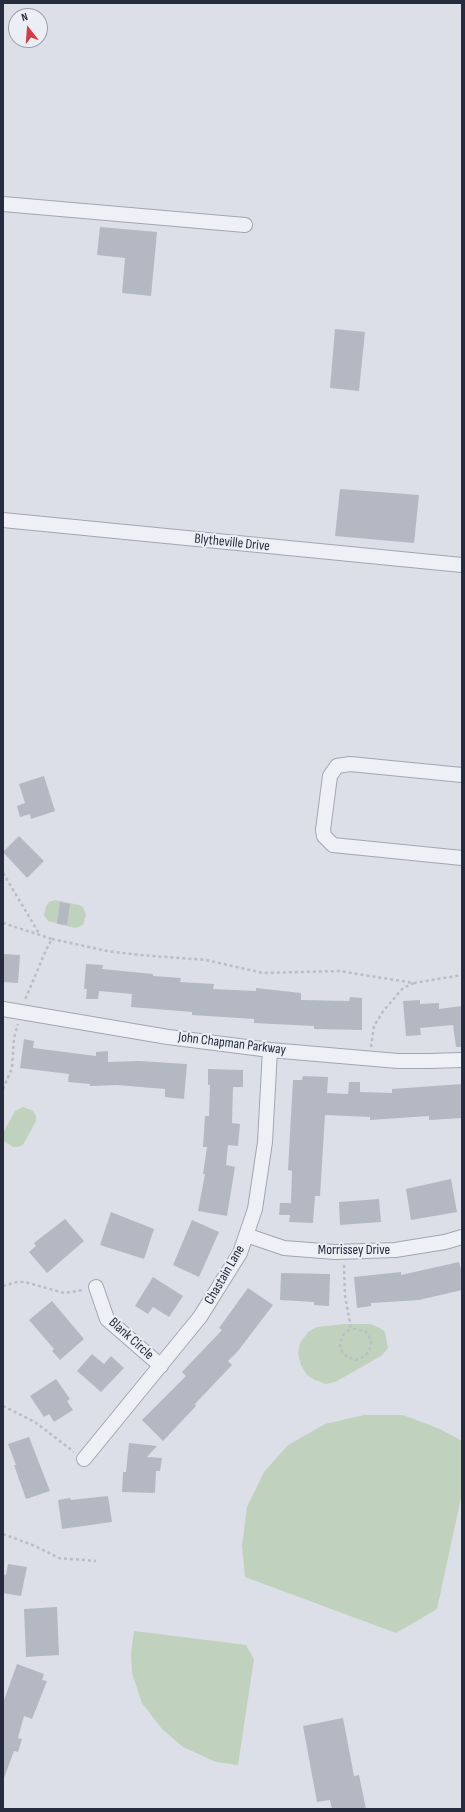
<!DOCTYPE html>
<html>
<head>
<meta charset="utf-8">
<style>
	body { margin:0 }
	#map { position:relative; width:465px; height:1812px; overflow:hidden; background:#dcdfe7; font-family:"Sofia Sans Condensed",sans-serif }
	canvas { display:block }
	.frame { position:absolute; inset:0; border:4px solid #262c3d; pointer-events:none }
	.north { position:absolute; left:8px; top:8px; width:40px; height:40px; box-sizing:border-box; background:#ebeef4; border:1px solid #9ca0ab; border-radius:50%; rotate:343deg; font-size:11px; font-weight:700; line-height:16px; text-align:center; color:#262c3d }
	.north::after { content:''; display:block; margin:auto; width:14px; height:18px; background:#d03d43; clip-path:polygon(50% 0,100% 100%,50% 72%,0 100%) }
</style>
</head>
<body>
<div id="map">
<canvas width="465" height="1812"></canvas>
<div class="frame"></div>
<div class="north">N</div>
</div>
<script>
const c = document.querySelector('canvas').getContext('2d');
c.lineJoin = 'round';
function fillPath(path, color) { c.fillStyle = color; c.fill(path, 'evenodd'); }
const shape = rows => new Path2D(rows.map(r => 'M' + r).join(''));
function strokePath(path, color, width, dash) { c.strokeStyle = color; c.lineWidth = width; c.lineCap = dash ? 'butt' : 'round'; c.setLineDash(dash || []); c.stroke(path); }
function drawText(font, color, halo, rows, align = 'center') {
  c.font = font + ' "Sofia Sans Condensed",sans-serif'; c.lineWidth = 4; c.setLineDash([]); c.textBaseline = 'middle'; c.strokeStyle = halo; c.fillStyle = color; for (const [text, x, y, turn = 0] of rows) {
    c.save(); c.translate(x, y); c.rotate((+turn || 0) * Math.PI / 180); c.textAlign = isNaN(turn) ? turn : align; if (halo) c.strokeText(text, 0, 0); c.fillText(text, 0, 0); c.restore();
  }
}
const green = shape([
	[55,900,79,905,83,907,86,915,83,925,75,928,48,921,44,915,46,907,49,902],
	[23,1107,33,1111,36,1116,36,1121,23,1145,18,1147,13,1147,4,1141,3,1133,15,1111],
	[344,1324,370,1324,380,1328,385,1332,388,1348,381,1356,335,1382,326,1384,315,1380,307,1375,301,1365,298,1354,300,1343,308,1332,317,1327],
	[364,1415,403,1415,440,1429,462,1441,462,1493,437,1609,396,1633,245,1577,242,1546,247,1507,264,1472,288,1445,325,1424],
	[134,1631,246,1645,254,1659,238,1765,216,1762,183,1747,162,1729,142,1703,132,1673,131,1654]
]);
const building = shape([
	[100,227,157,232,151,296,122,293,125,258,97,255],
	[335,329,365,332,359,391,330,388],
	[340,489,419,495,414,543,335,536],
	[44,776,55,811,31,819,30,814,20,817,17,806,25,803,19,784],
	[19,836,44,861,27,878,3,852],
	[60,902,70,904,67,925,57,924],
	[3,954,20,955,18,983,3,982],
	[86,964,103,965,102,969,153,974,153,976,181,978,180,982,214,984,213,989,256,991,256,988,301,993,301,1000,349,1001,350,997,362,998,362,1030,314,1029,314,1026,254,1023,254,1019,192,1015,192,1012,131,1007,132,994,99,991,98,999,86,999,87,989,84,989],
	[420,1000,420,1004,439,1003,439,1009,462,1006,462,1047,456,1047,453,1025,420,1028,421,1035,406,1036,403,1001],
	[24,1039,34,1041,33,1048,96,1056,96,1052,108,1051,108,1062,139,1061,187,1064,184,1099,165,1097,165,1089,117,1085,90,1086,90,1084,68,1082,69,1074,20,1068],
	[208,1069,243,1070,243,1087,233,1087,232,1123,240,1124,238,1146,228,1145,226,1165,235,1167,227,1216,198,1211,205,1174,203,1174,207,1147,203,1147,205,1116,209,1116,210,1085,208,1085],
	[303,1076,328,1077,327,1093,348,1094,349,1082,360,1082,360,1092,392,1093,392,1089,462,1084,462,1118,429,1120,429,1116,370,1120,370,1117,325,1115,320,1196,315,1196,313,1223,289,1222,290,1215,279,1215,280,1203,291,1203,292,1171,288,1170,293,1080,302,1080],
	[451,1179,457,1212,411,1220,406,1189],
	[379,1199,381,1222,340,1225,339,1202],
	[111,1212,154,1229,144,1259,100,1245],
	[65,1219,84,1241,47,1273,29,1252,36,1246,34,1243],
	[192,1220,219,1232,199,1277,173,1265],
	[459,1262,462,1273,462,1290,419,1300,371,1303,371,1306,357,1308,354,1277,401,1272,401,1275],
	[281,1273,330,1274,329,1306,314,1305,314,1302,280,1300],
	[153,1277,183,1296,169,1317,153,1307,148,1314,135,1306],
	[248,1288,273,1305,238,1351,228,1361,232,1365,195,1404,196,1406,163,1441,142,1420,186,1376,182,1372,222,1330,219,1328],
	[52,1301,84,1339,60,1360,52,1351,54,1349,29,1320],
	[92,1354,104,1364,111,1356,124,1368,101,1392,77,1371],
	[56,1379,70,1399,67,1401,73,1410,54,1422,49,1414,44,1417,30,1396],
	[29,1437,50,1491,26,1499,14,1465,16,1465,8,1444],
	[129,1443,157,1446,147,1457,162,1458,160,1471,156,1471,155,1493,122,1492,123,1472,126,1472],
	[108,1496,112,1522,62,1529,58,1500,70,1498,71,1500],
	[8,1564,27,1567,21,1596,3,1593,3,1574,6,1575],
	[57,1607,59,1655,26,1657,24,1609],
	[17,1664,44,1674,42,1680,47,1681,32,1719,24,1716,18,1738,22,1739,18,1752,14,1751,4,1778,3,1703],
	[343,1718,354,1776,359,1775,366,1809,332,1809,330,1800,317,1802,303,1726]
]);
const path = shape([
	[3,873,40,935],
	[3,923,52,939,46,950,25,1000],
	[52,939,107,951,140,955,206,960,263,973,339,971,414,983,462,975],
	[371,1047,374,1026,384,1010,403,988,414,983],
	[3,1089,12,1068,14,1038,18,1024],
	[344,1265,345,1296,351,1328,342,1336,340,1346,341,1350,347,1357,356,1360,361,1358,369,1352,371,1343,370,1338,365,1331,351,1328],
	[3,1286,17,1282,25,1282,64,1293,84,1290],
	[3,1406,35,1422,74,1452],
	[3,1534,35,1546,59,1558,96,1561]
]);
const minor = shape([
	[3,204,245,225],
	[3,520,462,565],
	[462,775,350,764,337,766,330,776,323,830,324,836,333,845,462,858],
	[3,1009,168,1037,270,1050,398,1061,429,1061,462,1060],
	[246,1235,284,1248,335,1252,395,1250,445,1242,462,1237],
	[96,1287,107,1319,161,1366],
	[84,1459,200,1317,240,1253,255,1209,265,1142,270,1050]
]);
const streetNames = [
	["Blytheville Drive",232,543,6],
	["John Chapman Parkway",232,1044,7],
	["Morrissey Drive",354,1250],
	["Chastain Lane",225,1275,-60],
	["Blank Circle",131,1339,42]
];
fillPath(green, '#c0d1bd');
fillPath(building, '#b3b8c3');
strokePath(minor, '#a2a6b1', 16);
strokePath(path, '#bbbdc5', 2.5, [3, 3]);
strokePath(minor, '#eff0f5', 14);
drawText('14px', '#262c3d', '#ebeef4', streetNames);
</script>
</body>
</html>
